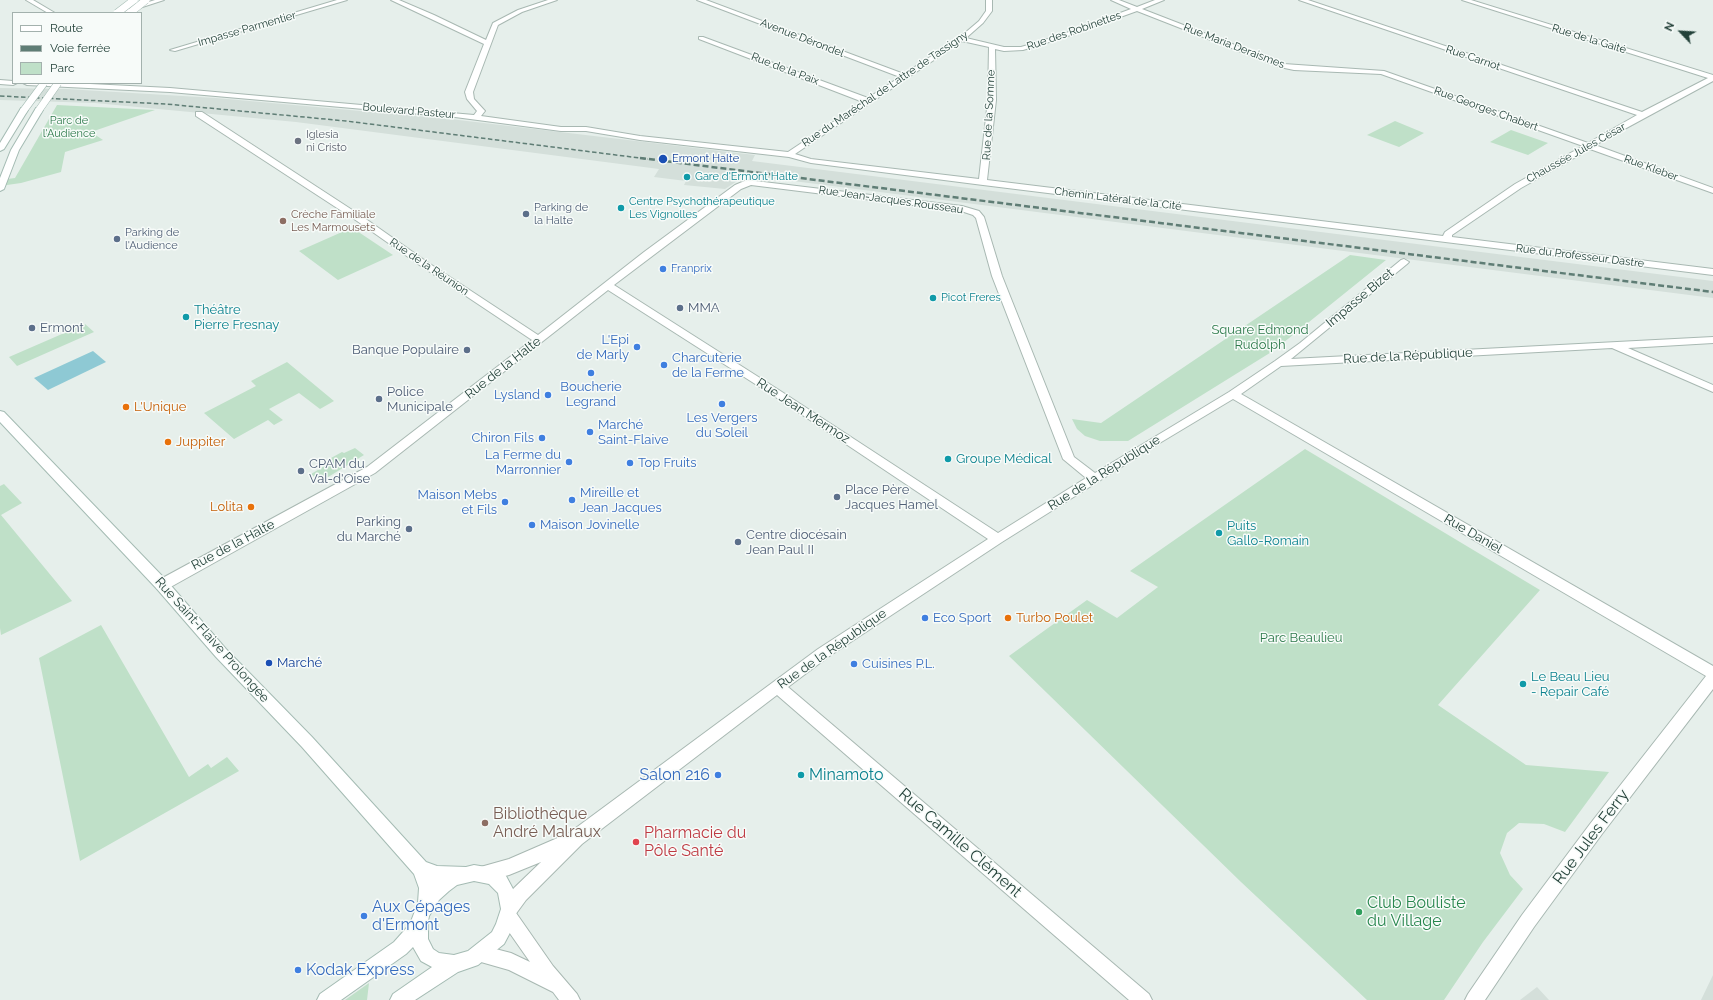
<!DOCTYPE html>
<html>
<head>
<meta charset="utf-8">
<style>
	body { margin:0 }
	#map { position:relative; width:1713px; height:1000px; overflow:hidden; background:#e6efeb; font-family:Raleway,sans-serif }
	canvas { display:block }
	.legend { position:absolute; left:12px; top:12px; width:130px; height:72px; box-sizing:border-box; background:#f7fbf9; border:1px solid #a3b1ad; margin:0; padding:5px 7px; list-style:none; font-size:12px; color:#24423a }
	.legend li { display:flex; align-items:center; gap:8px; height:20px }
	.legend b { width:20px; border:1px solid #a3b1ad }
	.north { position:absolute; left:1661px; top:12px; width:40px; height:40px; -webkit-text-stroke:3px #f7fbf9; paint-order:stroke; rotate:295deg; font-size:11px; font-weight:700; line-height:16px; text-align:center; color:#24423a }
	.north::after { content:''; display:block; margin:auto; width:14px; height:18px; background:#24423a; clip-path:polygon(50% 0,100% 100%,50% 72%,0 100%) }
</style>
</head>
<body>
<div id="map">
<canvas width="1713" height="1000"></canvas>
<ul class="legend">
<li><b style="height:5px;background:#fff"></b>Route</li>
<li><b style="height:5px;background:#5f7d75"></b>Voie ferrée</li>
<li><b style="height:11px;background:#bfe0c8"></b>Parc</li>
</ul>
<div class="north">N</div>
</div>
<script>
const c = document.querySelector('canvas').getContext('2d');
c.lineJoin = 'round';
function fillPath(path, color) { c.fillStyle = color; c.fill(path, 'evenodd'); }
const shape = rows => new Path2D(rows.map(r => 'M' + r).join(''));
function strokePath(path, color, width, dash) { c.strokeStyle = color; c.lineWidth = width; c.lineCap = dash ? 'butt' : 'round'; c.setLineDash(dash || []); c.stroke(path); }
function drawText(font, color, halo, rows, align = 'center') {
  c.font = font + ' Raleway,sans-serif'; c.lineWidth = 3; c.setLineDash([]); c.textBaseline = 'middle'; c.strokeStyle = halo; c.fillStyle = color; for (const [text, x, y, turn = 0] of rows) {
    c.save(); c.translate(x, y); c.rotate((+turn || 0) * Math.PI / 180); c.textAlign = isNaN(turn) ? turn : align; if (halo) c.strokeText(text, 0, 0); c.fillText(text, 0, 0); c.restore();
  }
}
const built = shape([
	[0,88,66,89,216,98,450,119,755,155,752,161,1713,281,1713,298,746,175,725,189,684,185,686,181,654,177,659,169,296,122,95,103,0,100],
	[1713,975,1713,1000,1701,1000],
	[1537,987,1549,1000,1520,1000]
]);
const green = shape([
	[57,105,155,110,91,132,103,140,65,152,61,172,21,183,0,186,0,180,15,178],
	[1395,121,1424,133,1399,147,1367,135],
	[1511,130,1548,143,1528,155,1490,142],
	[349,230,357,231,393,255,338,280,299,251,342,232],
	[1350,255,1386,260,1273,351,1128,441,1100,441,1085,436,1077,429,1072,419,1101,423],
	[85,324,94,332,17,366,9,357],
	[287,362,334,401,320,409,299,393,269,409,283,420,274,425,268,420,234,439,204,413,256,386,251,381],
	[355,448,364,455,320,482,311,474,333,461,331,458,342,452,344,453],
	[1305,449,1540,590,1438,705,1526,765,1609,772,1565,832,1544,824,1519,823,1507,833,1500,853,1510,875,1523,889,1483,942,1444,1000,1367,1000,1241,882,1009,656,1087,600,1117,618,1158,587,1130,571],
	[4,484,22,503,1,515,72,601,1,635,0,628,0,486],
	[101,625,189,777,208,764,211,768,227,757,239,771,80,861,39,658],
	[369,983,367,1000,345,1000]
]);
const water = shape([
	[93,351,106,362,48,390,34,378]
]);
const minor = shape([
	[26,0,33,0,55,13,48,13,26,0],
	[155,0,164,0,124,13,114,13,155,0],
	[337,0,347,0,175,51,170,50,337,0],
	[391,0,399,0,434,15,486,40,493,23,518,10,548,0,557,0,522,12,498,25,473,92,474,99,485,111,481,116,561,127,586,127,640,136,788,152,863,102,699,39,699,37,703,37,868,98,900,77,697,0,706,0,904,74,959,38,979,21,986,11,986,0,992,0,992,11,983,23,966,38,1004,47,1021,47,1058,36,1131,9,1111,0,1119,0,1137,7,1155,0,1164,0,1142,9,1284,64,1384,71,1588,143,1637,115,1299,0,1308,0,1642,112,1708,78,1462,0,1471,0,1713,75,1713,81,1595,145,1713,188,1713,193,1590,149,1521,188,1452,235,1452,237,1713,269,1713,275,983,185,811,163,789,157,640,140,586,131,561,131,455,117,170,92,27,85,23,83,70,83,170,88,474,115,477,111,467,99,465,92,484,44,391,0],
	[1137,11,1280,67,1294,70,1381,74,1583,146,1515,184,1445,232,1443,236,987,180,996,100,995,49,1004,51,1023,50,1062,38,1137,11],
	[962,41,989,47,988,100,979,179,811,159,795,154,962,41],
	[0,80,13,81,13,83,17,83,13,85,0,84,0,80],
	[196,112,202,112,363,217,427,262,538,335,644,252,735,185,747,180,962,206,979,211,984,217,1002,276,1074,457,1095,473,1229,392,1275,361,1300,343,1401,260,1404,259,1409,262,1407,264,1291,359,1713,337,1713,343,1628,348,1713,385,1713,392,1612,348,1281,366,1241,394,1713,666,1713,689,1602,834,1534,927,1485,1000,1465,1000,1468,994,1522,915,1590,824,1706,676,1233,399,1158,444,1002,542,828,657,788,687,1149,994,1152,1000,1129,1000,777,695,582,844,526,900,515,915,509,917,503,915,501,909,503,903,514,888,541,862,509,875,483,882,477,880,475,874,477,868,509,859,569,833,818,649,988,539,774,396,608,290,375,473,167,589,162,590,157,589,155,585,157,581,367,467,532,340,421,266,357,221,196,116,196,112],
	[751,185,961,211,973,215,976,218,992,276,1063,459,1086,478,998,533,782,392,614,285,741,189,751,185]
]);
const tertiary = shape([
	[508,908,514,910,553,966,577,994,580,1000,559,1000,553,992,509,970,474,960,471,954,474,948,480,945,511,953,530,962,502,922,500,916,502,910,508,908]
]);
const secondary = shape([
	[21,108,24,108,28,110,4,149,0,151,0,143,21,108],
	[36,108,39,108,43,110,19,150,4,189,0,191,0,178,11,150,36,108],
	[0,411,4,412,167,581,226,649,312,737,426,862,437,866,466,867,474,865,492,868,506,876,513,889,517,909,513,927,504,944,478,965,458,972,415,1000,390,1000,393,994,432,967,421,961,413,947,406,954,341,1000,317,1000,320,994,394,942,410,924,418,903,419,888,414,874,302,747,216,657,157,589,0,422,0,411],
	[474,881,489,884,498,893,501,909,496,924,492,932,468,951,454,955,439,953,433,949,428,939,428,921,429,916,439,900,449,891,457,885,474,881]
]);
const railFar1 = shape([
	[0,96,166,104,346,121,648,159]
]);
const rail = shape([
	[640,158,1713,292]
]);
const secondaryBridge = shape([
	[131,12,146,0],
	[117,13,134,0],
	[24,110,44,83],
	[39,110,58,83]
]);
const markers = [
	[298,141,4,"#6b7280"],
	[663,159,5,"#1a4fb4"],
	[687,177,4,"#0f9aa8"],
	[621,208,4,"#0f9aa8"],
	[526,214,4,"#5c6f8a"],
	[283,221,4,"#8d6e63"],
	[117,239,4,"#5c6f8a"],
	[663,269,4,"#3f7fe0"],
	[933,298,4,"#0f9aa8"],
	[680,308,4,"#5c6f8a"],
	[186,317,4,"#0f9aa8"],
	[32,328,4,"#5c6f8a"],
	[637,347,4,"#3f7fe0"],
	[467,350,4,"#5c6f8a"],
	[664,365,4,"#3f7fe0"],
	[591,373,4,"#3f7fe0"],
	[548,395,4,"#3f7fe0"],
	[379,399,4,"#5c6f8a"],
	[722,404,4,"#3f7fe0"],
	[126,407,4,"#e8710a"],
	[590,432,4,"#3f7fe0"],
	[542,438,4,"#3f7fe0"],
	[168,442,4,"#e8710a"],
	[948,459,4,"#0f9aa8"],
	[569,462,4,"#3f7fe0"],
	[630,463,4,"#3f7fe0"],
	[301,471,4,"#5c6f8a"],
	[837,497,4,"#5c6f8a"],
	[572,500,4,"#3f7fe0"],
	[505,502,4,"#3f7fe0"],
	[251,507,4,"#e8710a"],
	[532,525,4,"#3f7fe0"],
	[409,529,4,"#5c6f8a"],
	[1219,533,4,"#0f9aa8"],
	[738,542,4,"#5c6f8a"],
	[925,618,4,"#3f7fe0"],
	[1008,618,4,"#e8710a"],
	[269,663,4,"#1a4fb4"],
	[854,664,4,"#3f7fe0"],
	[1523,684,4,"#0f9aa8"],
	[718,775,4,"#3f7fe0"],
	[801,775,4,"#0f9aa8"],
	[485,823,4,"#8d6e63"],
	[636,842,4,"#e0444e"],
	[1359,912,4,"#2e9e5b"],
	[364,916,4,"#3f7fe0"],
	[298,970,4,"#3f7fe0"]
];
const farStreetnames = [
	["Impasse Parmentier",247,29,-16],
	["Rue des Robinettes",1074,31,-19],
	["Avenue Dérondel",802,38,21],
	["Rue de la Gaité",1589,39,17],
	["Rue Maria Deraismes",1234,46,21],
	["Rue Carnot",1473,58,19],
	["Rue de la Paix",785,69,21],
	["Rue du Maréchal de Lattre de Tassigny",885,89,-34],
	["Rue Georges Chabert",1486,109,20],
	["Boulevard Pasteur",409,111,5],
	["Rue de la Somme",989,115,-87],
	["Chaussée Jules César",1576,153,-29],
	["Rue Kleber",1651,168,20],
	["Chemin Latéral de la Cité",1118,199,7],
	["Rue Jean-Jacques Rousseau",891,200,8],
	["Rue du Professeur Dastre",1580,256,7],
	["Rue de la Réunion",429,267,34]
];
const farParknames = [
	["Parc de",69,121],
	["l'Audience",69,134]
];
const farWorshipnames = [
	["Iglesia",306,135],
	["ni Cristo",306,148]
];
const farTransitnames = [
	["Ermont Halte",672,159]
];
const farCulturenames = [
	["Gare d'Ermont Halte",695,177],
	["Centre Psychothérapeutique",629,202],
	["Les Vignolles",629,215],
	["Picot Freres",941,298]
];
const farServicenames = [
	["Parking de",534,208],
	["la Halte",534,221],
	["Parking de",125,233],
	["l'Audience",125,246]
];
const farEducationnames = [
	["Crèche Familiale",291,215],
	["Les Marmousets",291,228]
];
const farShopnames = [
	["Franprix",671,269]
];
const streetNames = [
	["Impasse Bizet",1360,298,-40],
	["Rue de la République",1408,356,-3],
	["Rue de la Halte",503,368,-38],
	["Rue Jean Mermoz",803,411,33],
	["Rue de la République",1104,473,-32],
	["Rue Daniel",1473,534,30],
	["Rue de la Halte",233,545,-28],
	["Rue Saint-Flaive Prolongée",212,640,48],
	["Rue de la République",832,649,-35]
];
const serviceNames = [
	["MMA",688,308],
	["Ermont",40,328],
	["Banque Populaire",459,350,"right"],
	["Police",387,392],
	["Municipale",387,407],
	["CPAM du",309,464],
	["Val-d'Oise",309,479],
	["Place Père",845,490],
	["Jacques Hamel",845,505],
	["Parking",401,522,"right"],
	["du Marché",401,537,"right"],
	["Centre diocésain",746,535],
	["Jean Paul II",746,550]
];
const cultureNames = [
	["Théâtre",194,310],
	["Pierre Fresnay",194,325],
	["Groupe Médical",956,459],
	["Puits",1227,526],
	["Gallo-Romain",1227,541],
	["Le Beau Lieu",1531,677],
	["- Repair Café",1531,692]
];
const parkNames = [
	["Square Edmond",1260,330],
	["Rudolph",1260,345],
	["Parc Beaulieu",1301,638]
];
const shopNames = [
	["L'Epi",629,340,"right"],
	["de Marly",629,355,"right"],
	["Charcuterie",672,358],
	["de la Ferme",672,373],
	["Boucherie",591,387,"center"],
	["Legrand",591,402,"center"],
	["Lysland",540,395,"right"],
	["Les Vergers",722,418,"center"],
	["du Soleil",722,433,"center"],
	["Marché",598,425],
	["Saint-Flaive",598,440],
	["Chiron Fils",534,438,"right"],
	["La Ferme du",561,455,"right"],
	["Marronnier",561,470,"right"],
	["Top Fruits",638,463],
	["Mireille et",580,493],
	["Jean Jacques",580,508],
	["Maison Mebs",497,495,"right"],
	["et Fils",497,510,"right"],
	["Maison Jovinelle",540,525],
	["Eco Sport",933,618],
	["Cuisines P.L.",862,664]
];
const foodNames = [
	["L'Unique",134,407],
	["Juppiter",176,442],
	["Lolita",243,507,"right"],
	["Turbo Poulet",1016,618]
];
const transitNames = [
	["Marché",277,663]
];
const nearShopnames = [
	["Salon 216",710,775,"right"],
	["Aux Cépages",372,907],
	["d'Ermont",372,925],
	["Kodak Express",306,970]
];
const nearCulturenames = [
	["Minamoto",809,775]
];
const nearEducationnames = [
	["Bibliothèque",493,814],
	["André Malraux",493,832]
];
const nearHealthnames = [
	["Pharmacie du",644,833],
	["Pôle Santé",644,851]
];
const nearStreetnames = [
	["Rue Jules Ferry",1591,837,-53],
	["Rue Camille Clément",960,843,41]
];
const nearLeisurenames = [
	["Club Bouliste",1367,903],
	["du Village",1367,921]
];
fillPath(built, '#d4dfda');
fillPath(green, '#bfe0c8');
fillPath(water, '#8ec9d4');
strokePath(minor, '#a8b8b2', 2);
strokePath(tertiary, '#a8b8b2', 2);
strokePath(secondary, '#a4bbb3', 2);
fillPath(minor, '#fff');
fillPath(tertiary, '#fff');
fillPath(secondary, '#fff');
strokePath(railFar1, '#5f7d75', 1.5, [4.5, 2.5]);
strokePath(rail, '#5f7d75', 2.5, [6, 3]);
strokePath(secondaryBridge, '#a4bbb3', 8, []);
strokePath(secondaryBridge, '#fff', 7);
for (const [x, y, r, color] of markers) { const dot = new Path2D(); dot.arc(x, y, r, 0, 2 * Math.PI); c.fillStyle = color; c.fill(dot); strokePath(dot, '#f7fbf9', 1.5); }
drawText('11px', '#24423a', '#f7fbf9', farStreetnames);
drawText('11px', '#2d7a4b', '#f7fbf9', farParknames);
drawText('11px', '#5b616d', '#f7fbf9', farWorshipnames, 'left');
drawText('11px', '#164399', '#f7fbf9', farTransitnames, 'left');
drawText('11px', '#0d838f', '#f7fbf9', farCulturenames, 'left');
drawText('11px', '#4e5e75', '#f7fbf9', farServicenames, 'left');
drawText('11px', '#785e54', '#f7fbf9', farEducationnames, 'left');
drawText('11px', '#366cbe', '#f7fbf9', farShopnames, 'left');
drawText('13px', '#24423a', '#f7fbf9', streetNames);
drawText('13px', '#4e5e75', '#f7fbf9', serviceNames, 'left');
drawText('13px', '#0d838f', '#f7fbf9', cultureNames, 'left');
drawText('13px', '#2d7a4b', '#f7fbf9', parkNames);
drawText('13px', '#366cbe', '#f7fbf9', shopNames, 'left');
drawText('13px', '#c56008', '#f7fbf9', foodNames, 'left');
drawText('13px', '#164399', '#f7fbf9', transitNames, 'left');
drawText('16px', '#366cbe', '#f7fbf9', nearShopnames, 'left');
drawText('16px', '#0d838f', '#f7fbf9', nearCulturenames, 'left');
drawText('16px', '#785e54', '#f7fbf9', nearEducationnames, 'left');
drawText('16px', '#be3a42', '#f7fbf9', nearHealthnames, 'left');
drawText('16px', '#24423a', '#f7fbf9', nearStreetnames);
drawText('16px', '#27864d', '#f7fbf9', nearLeisurenames, 'left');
</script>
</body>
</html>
